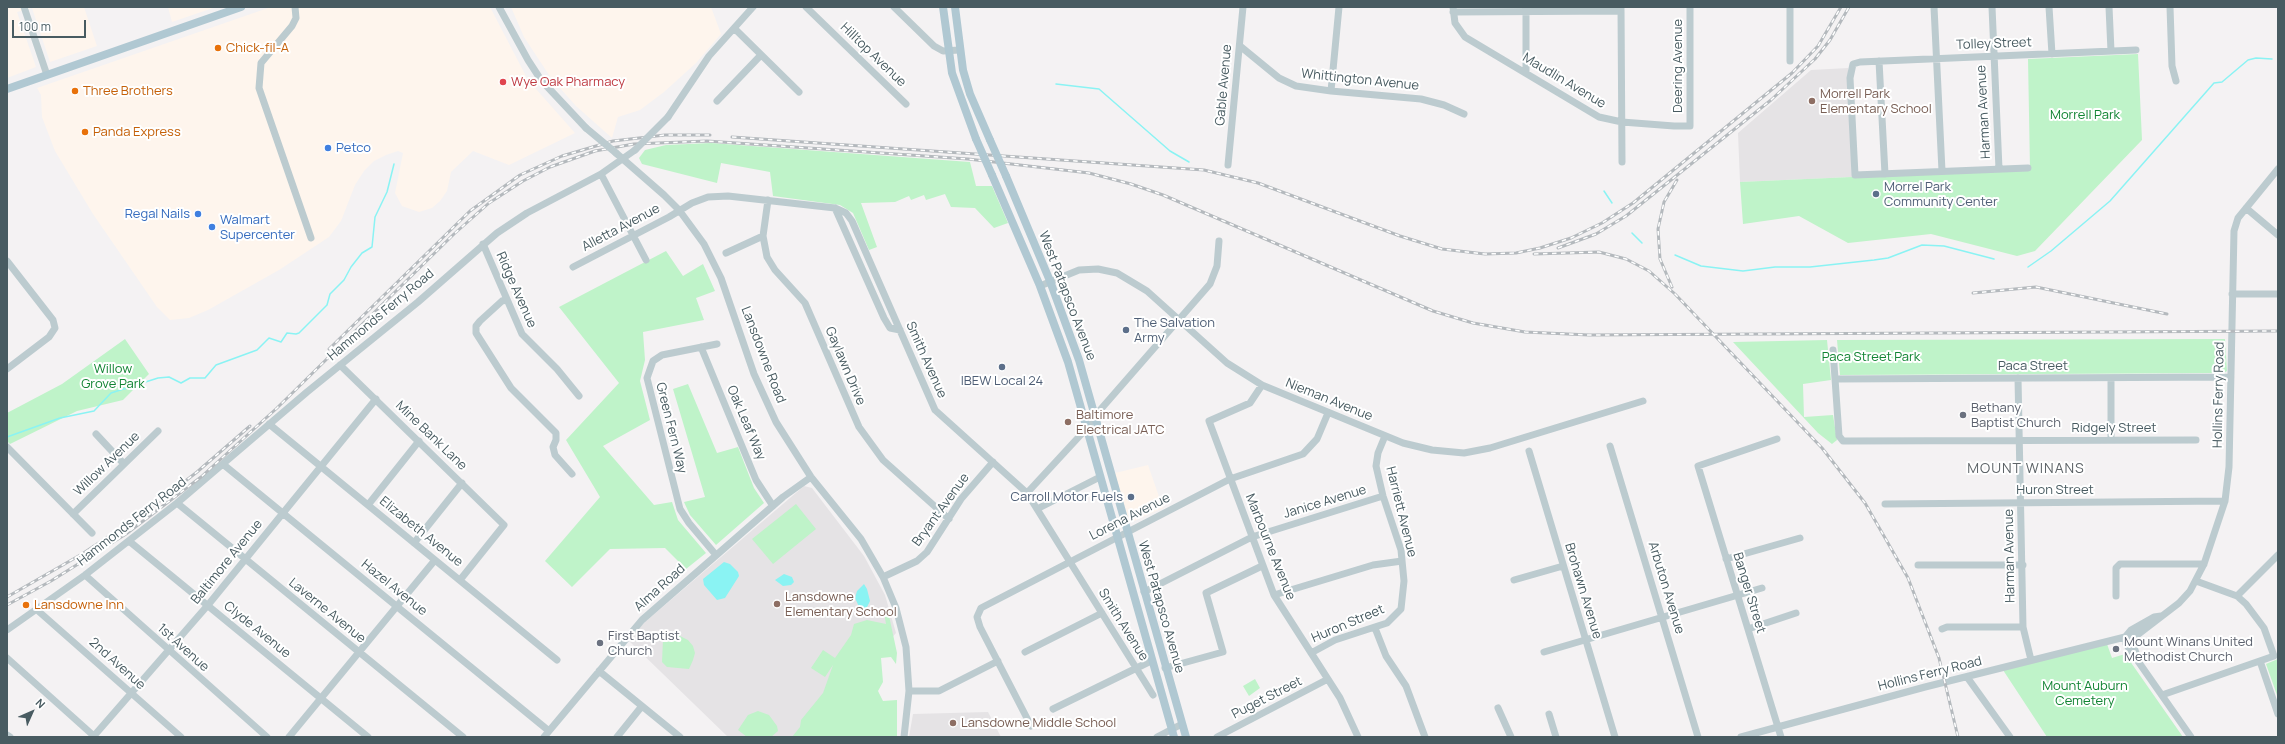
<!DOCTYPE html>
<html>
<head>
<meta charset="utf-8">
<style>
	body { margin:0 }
	#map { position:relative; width:2285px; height:744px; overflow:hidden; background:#f4f2f3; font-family:Manrope,sans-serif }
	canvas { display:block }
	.frame { position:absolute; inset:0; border:8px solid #485b61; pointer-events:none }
	.north { position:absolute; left:12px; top:692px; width:40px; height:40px; -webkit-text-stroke:3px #fff; paint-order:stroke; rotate:45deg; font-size:11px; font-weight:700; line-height:16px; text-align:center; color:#485b61 }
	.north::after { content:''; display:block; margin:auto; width:14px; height:18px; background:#485b61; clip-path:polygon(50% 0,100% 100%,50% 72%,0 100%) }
	.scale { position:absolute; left:12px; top:20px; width:74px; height:18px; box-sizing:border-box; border:2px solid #485b61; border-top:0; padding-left:5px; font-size:12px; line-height:14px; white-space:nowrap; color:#485b61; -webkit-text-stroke:3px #fff; paint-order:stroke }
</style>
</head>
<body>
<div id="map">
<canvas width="2285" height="744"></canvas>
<div class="frame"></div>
<div class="north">N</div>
<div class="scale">100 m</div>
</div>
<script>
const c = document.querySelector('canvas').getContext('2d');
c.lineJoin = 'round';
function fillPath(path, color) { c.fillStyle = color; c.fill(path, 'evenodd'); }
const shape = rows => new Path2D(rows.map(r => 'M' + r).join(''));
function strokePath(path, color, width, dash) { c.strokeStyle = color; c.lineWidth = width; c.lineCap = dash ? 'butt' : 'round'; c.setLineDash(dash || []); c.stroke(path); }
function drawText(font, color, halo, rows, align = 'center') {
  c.font = font + ' Manrope,sans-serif'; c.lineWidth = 4; c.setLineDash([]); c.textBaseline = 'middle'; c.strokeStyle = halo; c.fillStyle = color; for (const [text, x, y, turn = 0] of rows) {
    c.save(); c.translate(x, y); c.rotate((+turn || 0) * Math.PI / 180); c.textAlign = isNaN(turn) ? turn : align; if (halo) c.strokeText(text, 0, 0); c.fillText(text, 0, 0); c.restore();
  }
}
const commercial = shape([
	[7,7,84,7,97,46,50,62,32,8,17,12,36,67,7,78],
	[168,7,216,7,172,22],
	[271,7,490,7,528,80,575,133,509,165,473,151,451,172,447,191,440,201,432,208,419,212,402,206,395,193,403,153,398,151,386,155,374,161,364,171,355,185,341,221,329,237,279,270,208,310,189,318,170,320,157,307,93,214,55,151,42,117,41,95,37,88],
	[511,7,711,7,721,34,696,63,664,92,640,110,618,117,612,138,576,106,551,78,524,37],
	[1148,465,1163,508,1132,522,1129,521,1115,473]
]);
const education = shape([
	[1848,68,1852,177,1740,182,1738,133,1811,70],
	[804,486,812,488,864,556,885,595,896,633,803,737,728,737,628,640,645,622],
	[988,712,1001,737,909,737,913,714]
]);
const green = shape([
	[2138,54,2142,140,2035,251,2017,256,1931,234,1848,243,1799,216,1743,224,1740,182,2030,169,2028,59],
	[711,143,970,162,976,186,992,186,1008,223,994,228,975,208,951,207,945,194,926,200,924,195,911,200,909,196,895,202,861,203,877,247,869,250,853,213,840,205,773,196,770,172,721,163,717,183,642,164,639,158,645,150,666,145],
	[666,251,683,276,703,264,715,291,696,298,704,320,643,332,645,360,640,381,650,420,603,446,654,505,672,502,678,520,706,553,686,569,665,548,610,549,572,587,545,561,600,497,566,440,619,383,559,307],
	[125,339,149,374,123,400,77,411,10,444,7,441,7,413,62,384],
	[2225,339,2227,371,2224,373,1840,375,1837,340],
	[1827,340,1831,380,1803,384,1804,417,1833,415,1837,440,1832,444,1818,433,1733,342],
	[688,384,717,453,738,447,754,488,764,503,716,545,690,515,684,502,705,497,673,389],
	[796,504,816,529,773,564,752,539],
	[888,611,897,653,896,664,891,657,881,658,883,682,878,691,883,701,897,700,897,737,792,737,800,727,801,720,823,693,833,665,825,677,811,668,823,650,835,658,851,635,854,624,867,620,886,624,884,613],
	[678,635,688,640,693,646,695,653,693,660,689,669,667,667,662,662,663,639],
	[2107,644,2112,658,2125,654,2183,737,2047,737,2003,670],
	[2278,659,2278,698,2266,664],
	[1255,679,1260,688,1249,696,1243,686],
	[758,711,769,715,777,726,778,731,771,737,747,737,738,730,748,715]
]);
const water = shape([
	[724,562,730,564,738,572,739,576,725,598,717,600,704,585,703,579],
	[784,574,792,577,794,582,791,585,783,586,775,580],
	[864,584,867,589,870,601,865,611,861,611,855,598,857,591]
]);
const stream = shape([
	[1056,84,1099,89,1170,151,1189,162],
	[1604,191,1612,203],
	[1632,233,1642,243],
	[1675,255,1701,266,1743,271,1775,267,1810,267,1874,260,1888,258,1922,245,1944,246,1994,259],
	[2028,267,2051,251,2110,201,2214,83,2222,82,2248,60,2256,58,2272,59],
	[7,437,60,418,94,411,111,393,158,378,169,377,181,383,190,378,205,378,216,365,257,350,269,338,281,342,287,333,296,334,299,333,327,305,330,294,344,280,351,267,362,253,372,247,375,217,387,192,394,164]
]);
const minor = shape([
	[24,7,47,75],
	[295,7,296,18,292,26,261,63,259,88,311,238],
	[499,7,528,60,541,80,586,128],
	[806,7,906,104],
	[894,7,934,46,943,51,959,50],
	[1453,7,1455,23,1465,37,1599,117,1622,122,1674,126,1690,126,1690,7],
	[1526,7,1526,73],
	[1621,7,1622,162],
	[1934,7,1942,171],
	[1992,7,1999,169],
	[2049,7,2052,54],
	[2109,7,2111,51],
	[2170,7,2172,66,2176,81],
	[1453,12,1621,11],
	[735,29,799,92],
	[1240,46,1279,78,1296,86,1331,91,1421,99,1444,105,1464,114],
	[1790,61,1790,7],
	[1879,61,1885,174],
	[1331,91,1339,7],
	[717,101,761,55],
	[668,117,709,56,753,7],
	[616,153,664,195,679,210,704,244,721,278,754,374,776,422,811,477,861,539,883,577,896,608,906,647,909,691,904,737],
	[1228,165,1243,7],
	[2028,168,1855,175,1850,78,1853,64,1860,62,2136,50],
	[601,174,646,260],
	[768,200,763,236,767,257,775,270,805,303,859,427,883,460,949,519],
	[835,208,884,318,890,328,900,330],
	[2246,208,2278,235],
	[483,244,522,334,557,369,579,396],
	[726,253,763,236],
	[7,261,53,320,55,328,49,337,7,369],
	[573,267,669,217,692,203,708,197,728,196,835,208,846,213,852,221,935,410,1027,493,1153,695],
	[1040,286,1079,270,1098,269,1117,273,1147,291,1227,363,1262,385,1403,443,1432,450,1464,453,1490,448,1643,401],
	[2232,294,2278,294],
	[506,300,502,301,480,321,476,326,476,333,511,388,556,433,556,440,553,447,555,455,572,474],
	[701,347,756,480,773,506],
	[1833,350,1839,436,1843,441,2196,440],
	[340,365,504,525,460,580],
	[2018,378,2023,627,2031,660],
	[1835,379,2231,377],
	[1262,385,1250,403,1209,421,1274,595,1340,698,1358,737],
	[269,424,557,660],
	[96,434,124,464],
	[1777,439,1698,466,1781,737],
	[2111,440,2111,378],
	[1610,446,1698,737],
	[7,447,92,533],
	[1529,451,1615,737],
	[224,465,549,731],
	[1027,493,1087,428,1094,417,1210,284,1217,266,1219,241],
	[177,503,463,737],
	[1885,504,2225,501],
	[368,505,419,441],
	[1037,509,1100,477],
	[73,514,158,431],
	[129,541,368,737],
	[414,543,462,483],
	[716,555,689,523,680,509,647,378,653,361,662,355,717,344],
	[1726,559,1800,538],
	[1918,565,2023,565],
	[85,575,267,737],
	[883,577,917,561,927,552,961,499,993,462],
	[1514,580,1563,566],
	[1144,592,1252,537,1383,496],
	[1274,595,1373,565,1402,561],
	[2116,596,2116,568,2120,564,2204,564],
	[2237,596,2278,555],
	[36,609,181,737],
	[2161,616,2154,617,2131,630,2126,636,2126,644,2191,737],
	[1375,628,1386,656,1406,686,1425,737],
	[1748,629,1796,613],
	[1942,629,1947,627,2023,627],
	[7,630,85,575,177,503,307,392,418,302,497,233,527,213,601,174,635,150],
	[1025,652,1102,613],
	[1544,652,1762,588],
	[1311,653,1335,640,1387,623,1401,609,1404,581,1401,550,1383,496,1376,466,1378,453,1385,436],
	[7,658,95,737],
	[2260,661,2278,714],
	[2139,662,2134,647,2136,636,2179,603,2190,591,2204,564,2225,501,2229,467,2234,231,2238,218,2278,169],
	[1165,668,1223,652,1206,593,1262,566],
	[599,671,680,737],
	[1967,677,2010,737],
	[909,691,939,691,998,661],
	[2162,695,2274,656,2264,628,2246,604,2237,596,2196,581],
	[1498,708,1511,737],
	[1053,709,1151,661],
	[1549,714,1556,737],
	[1031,726,980,627,977,617,981,608,1230,479,1303,454,1317,439,1328,413],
	[7,735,10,737],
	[93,737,208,605,376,399],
	[289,737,435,560],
	[544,737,642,620,783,497,811,477],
	[617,737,642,706],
	[1157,737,1182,724],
	[1217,737,1328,679],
	[1741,737,1925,687,2137,634]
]);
const major = shape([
	[943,7,952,73,976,139],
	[955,7,963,70,970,94,990,140],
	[7,89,241,7],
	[992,175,1040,286,1068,362,1174,737],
	[1006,176,1050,281,1079,360,1186,737]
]);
const rail = shape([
	[732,137,1204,170,1258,183,1400,236,1442,249,1485,254,1516,253,1540,248,1571,238,1602,223,1633,203,1792,73,1818,46,1841,7],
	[1558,248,1596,234,1626,216,1771,100,1815,59,1830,40,1849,7],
	[1534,254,1599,252,1626,259,1649,271,1675,294,1822,448,1865,503,1908,578,1939,658,1958,737],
	[1672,287,1660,259,1658,229,1664,202,1677,180],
	[1973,293,2036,287,2167,314],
	[329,349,470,211,520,175,562,156,613,141,665,135,710,135],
	[7,597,82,554,144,513,197,472,250,426],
	[7,605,51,581,126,534,201,477,277,408,454,234,489,203,523,181,550,167,595,151,634,144,707,141,968,159,1089,173,1131,184,1163,195,1433,311,1473,323,1525,332,1589,335,2278,331]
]);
const minorBridge = shape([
	[586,128,616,153],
	[635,150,668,117]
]);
const majorBridge = shape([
	[976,139,992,175],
	[990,140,1006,176]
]);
const markers = [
	[218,48,4,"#e8710a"],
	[503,82,4,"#e0444e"],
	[75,91,4,"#e8710a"],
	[1812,101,4,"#8d6e63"],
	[85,132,4,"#e8710a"],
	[328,148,4,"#3f7fe0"],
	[1876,194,4,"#5c6f8a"],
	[198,214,4,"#3f7fe0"],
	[212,227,4,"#3f7fe0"],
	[1126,330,4,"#5c6f8a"],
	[1002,367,4,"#5c6f8a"],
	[1963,415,4,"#6b7280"],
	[1068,422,4,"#8d6e63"],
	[1131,497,4,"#5c6f8a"],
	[777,604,4,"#8d6e63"],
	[26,605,4,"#e8710a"],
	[600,643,4,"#6b7280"],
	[2116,649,4,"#6b7280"],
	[953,723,4,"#8d6e63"]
];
const streetNames = [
	["Tolley Street",1994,44,-2],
	["Hilltop Avenue",873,55,44],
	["Deering Avenue",1678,66,-90],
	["Whittington Avenue",1360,80,6],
	["Maudlin Avenue",1564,81,31],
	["Gable Avenue",1224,85,-85],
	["Harman Avenue",1984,112,-93],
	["Alletta Avenue",621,228,-28],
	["Ridge Avenue",516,290,66],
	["West Patapsco Avenue",1067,296,69],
	["Hammonds Ferry Road",381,315,-40],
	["Lansdowne Road",763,355,69],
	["Smith Avenue",926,360,66],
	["Gaylawn Drive",845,366,67],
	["Paca Street",2033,366],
	["Hollins Ferry Road",2219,395,-89],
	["Nieman Avenue",1329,400,22],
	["Oak Leaf Way",746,423,67],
	["Green Fern Way",671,428,76],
	["Ridgely Street",2114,428],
	["Mine Bank Lane",431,436,44],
	["Willow Avenue",107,464,-44],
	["Huron Street",2055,490],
	["Janice Avenue",1325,502,-17],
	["Bryant Avenue",941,510,-54],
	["Harriett Avenue",1401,512,76],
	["Lorena Avenue",1130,517,-27],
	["Hammonds Ferry Road",132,522,-38],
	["Elizabeth Avenue",421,532,39],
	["Marbourne Avenue",1270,547,68],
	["Harman Avenue",2010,556,-91],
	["Baltimore Avenue",227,562,-51],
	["Hazel Avenue",394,588,39],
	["Alma Road",660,588,-42],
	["Arbuton Avenue",1666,588,73],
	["Brohawn Avenue",1583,591,73],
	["Banger Street",1749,593,73],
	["West Patapsco Avenue",1161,607,74],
	["Laverne Avenue",327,611,39],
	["Huron Street",1348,624,-23],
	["Smith Avenue",1123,625,58],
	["Clyde Avenue",257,630,39],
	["1st Avenue",183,648,42],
	["2nd Avenue",117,664,42],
	["Hollins Ferry Road",1930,674,-14],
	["Puget Street",1267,698,-27]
];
const foodNames = [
	["Chick-fil-A",226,48],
	["Three Brothers",83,91],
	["Panda Express",93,132],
	["Lansdowne Inn",34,605]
];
const healthNames = [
	["Wye Oak Pharmacy",511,82]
];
const educationNames = [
	["Morrell Park",1820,94],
	["Elementary School",1820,109],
	["Baltimore",1076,415],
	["Electrical JATC",1076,430],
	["Lansdowne",785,597],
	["Elementary School",785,612],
	["Lansdowne Middle School",961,723]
];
const parkNames = [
	["Morrell Park",2085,115],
	["Paca Street Park",1871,357],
	["Willow",113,369],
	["Grove Park",113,384],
	["Mount Auburn",2085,686],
	["Cemetery",2085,701]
];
const shopNames = [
	["Petco",336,148],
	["Regal Nails",190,214,"right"],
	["Walmart",220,220],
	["Supercenter",220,235]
];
const serviceNames = [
	["Morrel Park",1884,187],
	["Community Center",1884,202],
	["The Salvation",1134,323],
	["Army",1134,338],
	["IBEW Local 24",1002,381,"center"],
	["Carroll Motor Fuels",1123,497,"right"]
];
const worshipNames = [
	["Bethany",1971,408],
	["Baptist Church",1971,423],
	["First Baptist",608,636],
	["Church",608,651],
	["Mount Winans United",2124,642],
	["Methodist Church",2124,657]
];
const neighbourhoodNames = [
	["MOUNT WINANS",2026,469]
];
fillPath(commercial, '#fef5ed');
fillPath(education, '#e5e3e5');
fillPath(green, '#bff3c9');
fillPath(water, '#8af3f3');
strokePath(stream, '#8af3f3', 1.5);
strokePath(minor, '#bccbcf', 7);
strokePath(major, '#b0c8d2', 8);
strokePath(rail, '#b4b9bd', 3);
strokePath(rail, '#fff', 1.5, [4.5]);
strokePath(minorBridge, '#bccbcf', 7);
strokePath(majorBridge, '#b0c8d2', 8);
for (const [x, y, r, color] of markers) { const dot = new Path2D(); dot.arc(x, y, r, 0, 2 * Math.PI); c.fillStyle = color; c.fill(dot); strokePath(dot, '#fff', 1.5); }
drawText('13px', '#485b61', '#fff', streetNames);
drawText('13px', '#c56008', '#fff', foodNames, 'left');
drawText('13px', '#be3a42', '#fff', healthNames, 'left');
drawText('13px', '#785e54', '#fff', educationNames, 'left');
drawText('13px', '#118433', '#fff', parkNames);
drawText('13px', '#366cbe', '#fff', shopNames, 'left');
drawText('13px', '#4e5e75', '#fff', serviceNames, 'left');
drawText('13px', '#5b616d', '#fff', worshipNames, 'left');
c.letterSpacing = '1px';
drawText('14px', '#5e6468', '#fff', neighbourhoodNames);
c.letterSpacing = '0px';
</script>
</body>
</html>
